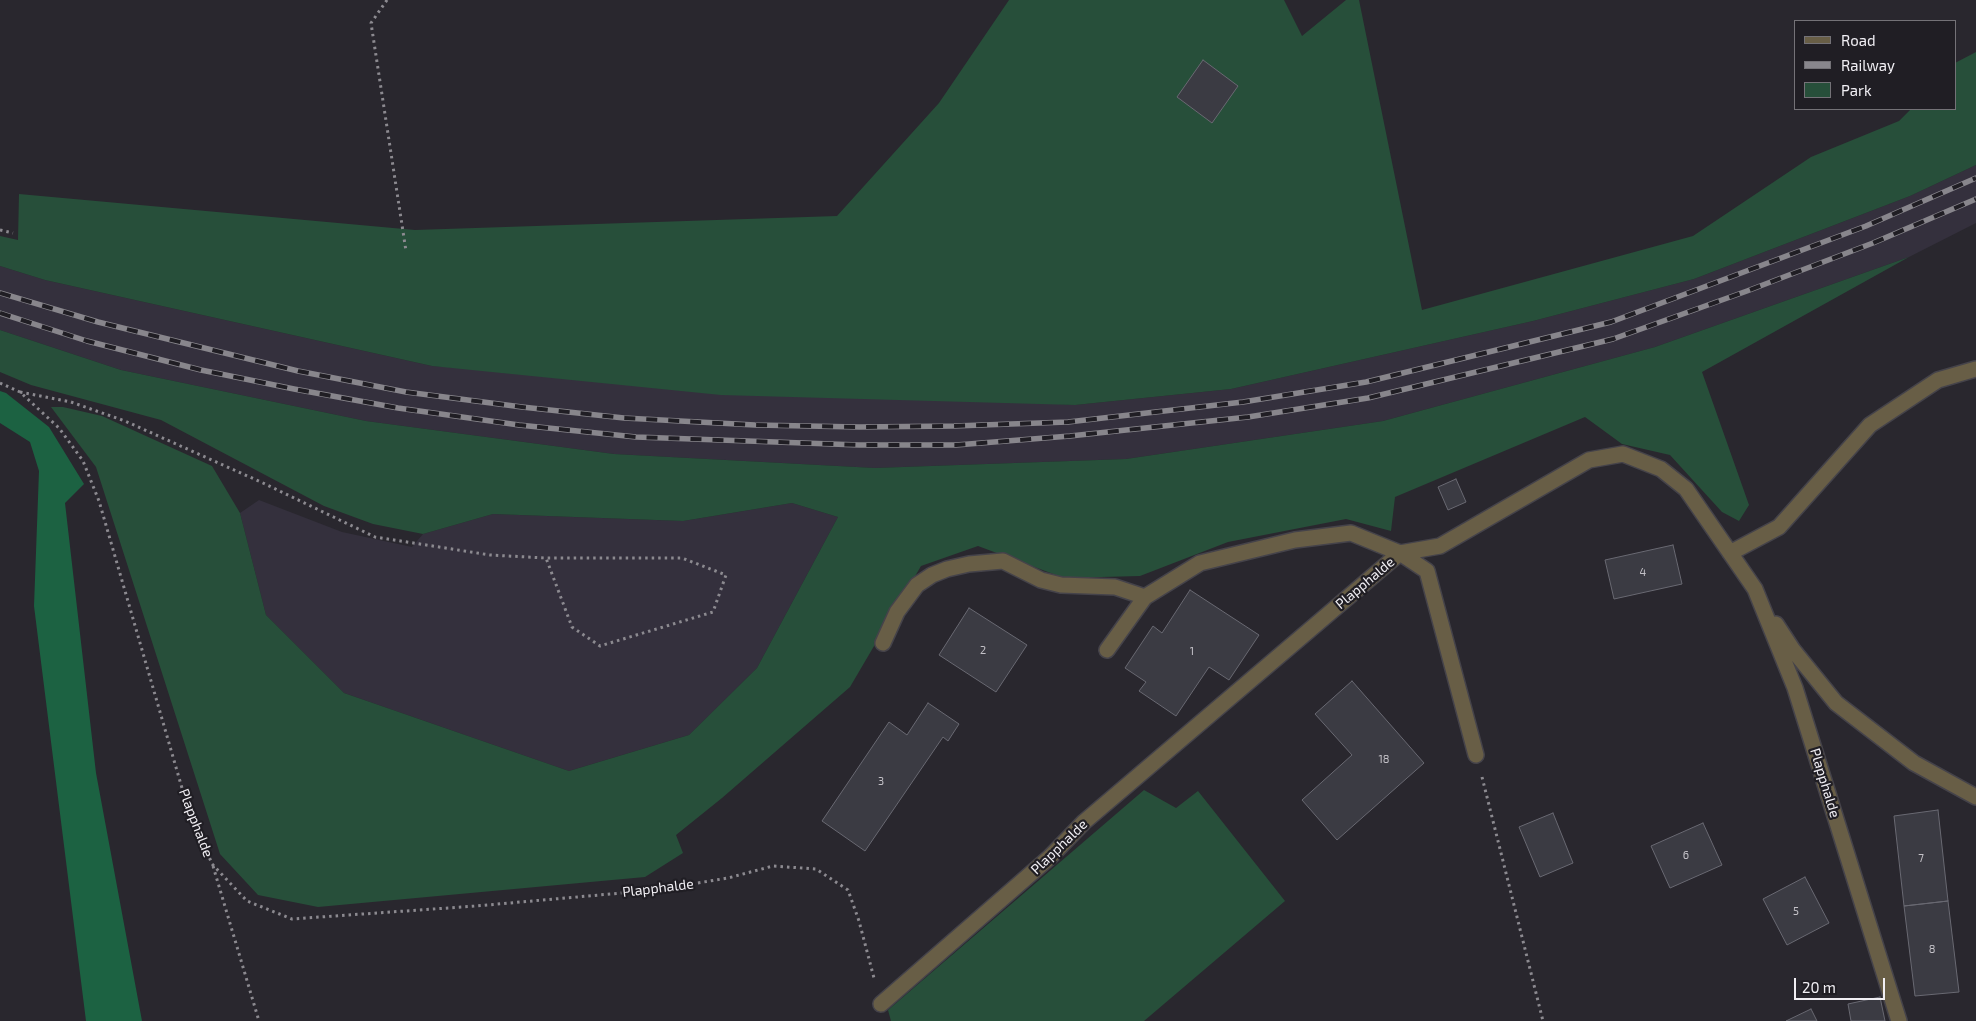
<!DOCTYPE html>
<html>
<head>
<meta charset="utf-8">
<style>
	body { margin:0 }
	#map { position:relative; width:1976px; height:1021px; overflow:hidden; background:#29272e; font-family:"Exo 2",sans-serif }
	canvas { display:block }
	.legend { position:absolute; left:1794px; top:20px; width:162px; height:90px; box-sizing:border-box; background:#201e24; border:1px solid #747277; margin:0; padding:6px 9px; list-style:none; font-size:15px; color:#f1eff4 }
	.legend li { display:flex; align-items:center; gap:10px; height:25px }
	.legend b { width:25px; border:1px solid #747277 }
	.scale { position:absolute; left:1794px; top:978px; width:91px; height:22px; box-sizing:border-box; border:2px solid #f1eff4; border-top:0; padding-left:6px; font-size:15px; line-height:18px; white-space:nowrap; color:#f1eff4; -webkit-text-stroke:4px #201e24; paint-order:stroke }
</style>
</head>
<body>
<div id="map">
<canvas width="1976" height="1021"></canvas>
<ul class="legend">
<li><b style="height:6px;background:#685e46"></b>Road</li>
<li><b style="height:6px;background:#88868c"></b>Railway</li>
<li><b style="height:14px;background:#274f3a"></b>Park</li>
</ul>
<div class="scale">20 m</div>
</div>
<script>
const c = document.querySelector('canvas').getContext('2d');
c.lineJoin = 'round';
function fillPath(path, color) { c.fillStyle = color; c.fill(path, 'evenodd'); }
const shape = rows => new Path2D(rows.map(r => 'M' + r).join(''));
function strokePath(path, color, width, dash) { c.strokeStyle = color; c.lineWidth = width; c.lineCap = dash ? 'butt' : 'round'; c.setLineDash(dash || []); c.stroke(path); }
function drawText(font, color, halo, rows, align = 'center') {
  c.font = font + ' "Exo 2",sans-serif'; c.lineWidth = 4.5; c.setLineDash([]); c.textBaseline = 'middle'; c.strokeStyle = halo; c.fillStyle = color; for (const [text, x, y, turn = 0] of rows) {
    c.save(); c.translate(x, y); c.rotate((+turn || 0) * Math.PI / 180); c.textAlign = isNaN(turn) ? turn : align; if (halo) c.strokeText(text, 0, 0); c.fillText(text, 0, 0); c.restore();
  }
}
const built = shape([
	[1976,165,1976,223,1909,257,1655,347,1383,421,1126,459,875,468,614,454,366,421,121,370,0,330,0,266,45,280,432,366,1075,405,1231,389,1533,321,1694,279,1910,196],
	[259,500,342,532,412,547,423,534,493,514,683,521,792,503,838,517,757,668,689,735,569,771,344,693,266,615,240,513]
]);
const green = shape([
	[1009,0,1284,0,1302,36,1346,0,1359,0,1422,310,1693,236,1811,157,1899,121,1911,109,1955,109,1955,63,1976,52,1976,165,1910,196,1694,279,1533,321,1231,389,1075,405,721,395,432,366,45,280,0,266,0,236,18,240,19,194,415,230,837,216,939,103],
	[1909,257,1702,372,1749,505,1739,521,1722,512,1670,455,1622,444,1585,417,1395,497,1391,531,1346,519,1228,542,1140,576,1064,578,978,546,921,566,850,687,722,798,676,835,683,853,645,877,318,907,258,895,220,854,96,467,51,407,63,407,102,416,212,466,240,513,266,615,344,693,569,771,689,735,757,668,838,517,792,503,683,521,493,514,423,534,373,524,324,506,161,420,31,385,0,372,0,330,121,370,366,421,614,454,875,468,1126,459,1383,421,1655,347],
	[1144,790,1176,808,1198,791,1285,901,1144,1021,891,1021,888,1010]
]);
const forest = shape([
	[0,391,6,393,49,427,84,484,65,503,96,773,142,1021,86,1021,34,606,39,471,30,442,0,423]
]);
const building = shape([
	[1203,60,1238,86,1212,123,1177,97,1203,60],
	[1456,479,1466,502,1448,510,1438,487,1456,479],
	[1673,545,1682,584,1614,599,1605,560,1673,545],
	[1190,590,1259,635,1229,680,1209,667,1176,716,1139,691,1146,682,1125,668,1153,626,1162,633,1190,590],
	[969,608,1027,645,996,692,939,655,969,608],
	[1352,681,1424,763,1337,840,1302,800,1352,755,1315,714,1352,681],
	[928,703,959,724,948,741,943,737,865,851,822,821,889,722,907,735,928,703],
	[1938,810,1948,901,1904,906,1894,816,1938,810],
	[1553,813,1573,863,1540,877,1519,827,1553,813],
	[1703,823,1722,865,1670,888,1651,846,1703,823],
	[1805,877,1829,923,1787,945,1763,899,1805,877],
	[1948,901,1959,992,1915,996,1904,906,1948,901],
	[1880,997,1885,1021,1851,1021,1848,1004,1880,997],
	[1811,1009,1817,1021,1786,1021,1811,1009]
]);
const path = shape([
	[387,0,371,23,406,251],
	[0,230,13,233],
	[0,383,20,392,59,428,83,461,99,501,184,795,212,864,247,901,292,919,476,906,655,890,728,878,773,866,816,869,848,890,859,921,874,978],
	[20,392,71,402,125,421,263,483,375,537,490,555,546,558,682,558,726,575,713,612,600,646,572,627,546,558],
	[1482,777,1543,1021],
	[213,866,259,1021]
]);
const minor = shape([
	[1730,553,1779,527,1870,425,1938,380,1976,369],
	[1776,624,1793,650,1836,703,1914,763,1976,797],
	[883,643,897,612,917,585,932,575,947,569,969,564,1003,561,1041,580,1061,585,1115,587,1145,597],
	[1107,650,1145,597,1200,563,1295,540,1351,533,1400,553,1427,571,1476,755],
	[881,1004,1050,857,1084,822,1400,553,1440,546,1589,460,1623,454,1661,469,1686,489,1755,589,1795,688,1899,1021]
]);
const rail = shape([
	[0,293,98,322,298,371,406,392,522,407,624,418,755,425,859,427,954,426,1068,422,1243,402,1366,382,1611,322,1866,226,1976,178],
	[0,313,87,341,201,370,294,389,398,408,519,425,636,437,859,445,956,445,1070,436,1248,417,1368,398,1613,339,1747,291,1873,243,1976,199]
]);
const numberNames = [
	["4",1643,572],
	["2",983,650],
	["1",1192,651],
	["18",1384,759],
	["3",881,781],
	["6",1686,855],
	["7",1921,858],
	["5",1796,911],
	["8",1932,949]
];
const streetNames = [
	["Plapphalde",1365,583,-40],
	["Plapphalde",1825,783,73],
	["Plapphalde",196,823,69],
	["Plapphalde",1059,847,-44],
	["Plapphalde",658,888,-7]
];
fillPath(built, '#34303d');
fillPath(green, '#274f3a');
fillPath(forest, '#1c6242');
fillPath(building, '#3b3b43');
strokePath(building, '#696972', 1);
strokePath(minor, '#45434a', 18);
strokePath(path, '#8c8a90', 3, [2.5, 4]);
strokePath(minor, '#685e46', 15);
strokePath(rail, '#88868c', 5.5);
strokePath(rail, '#201e24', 4, [11]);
drawText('11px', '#c4c2c8', null, numberNames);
drawText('14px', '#f1eff4', '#201e24', streetNames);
</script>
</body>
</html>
